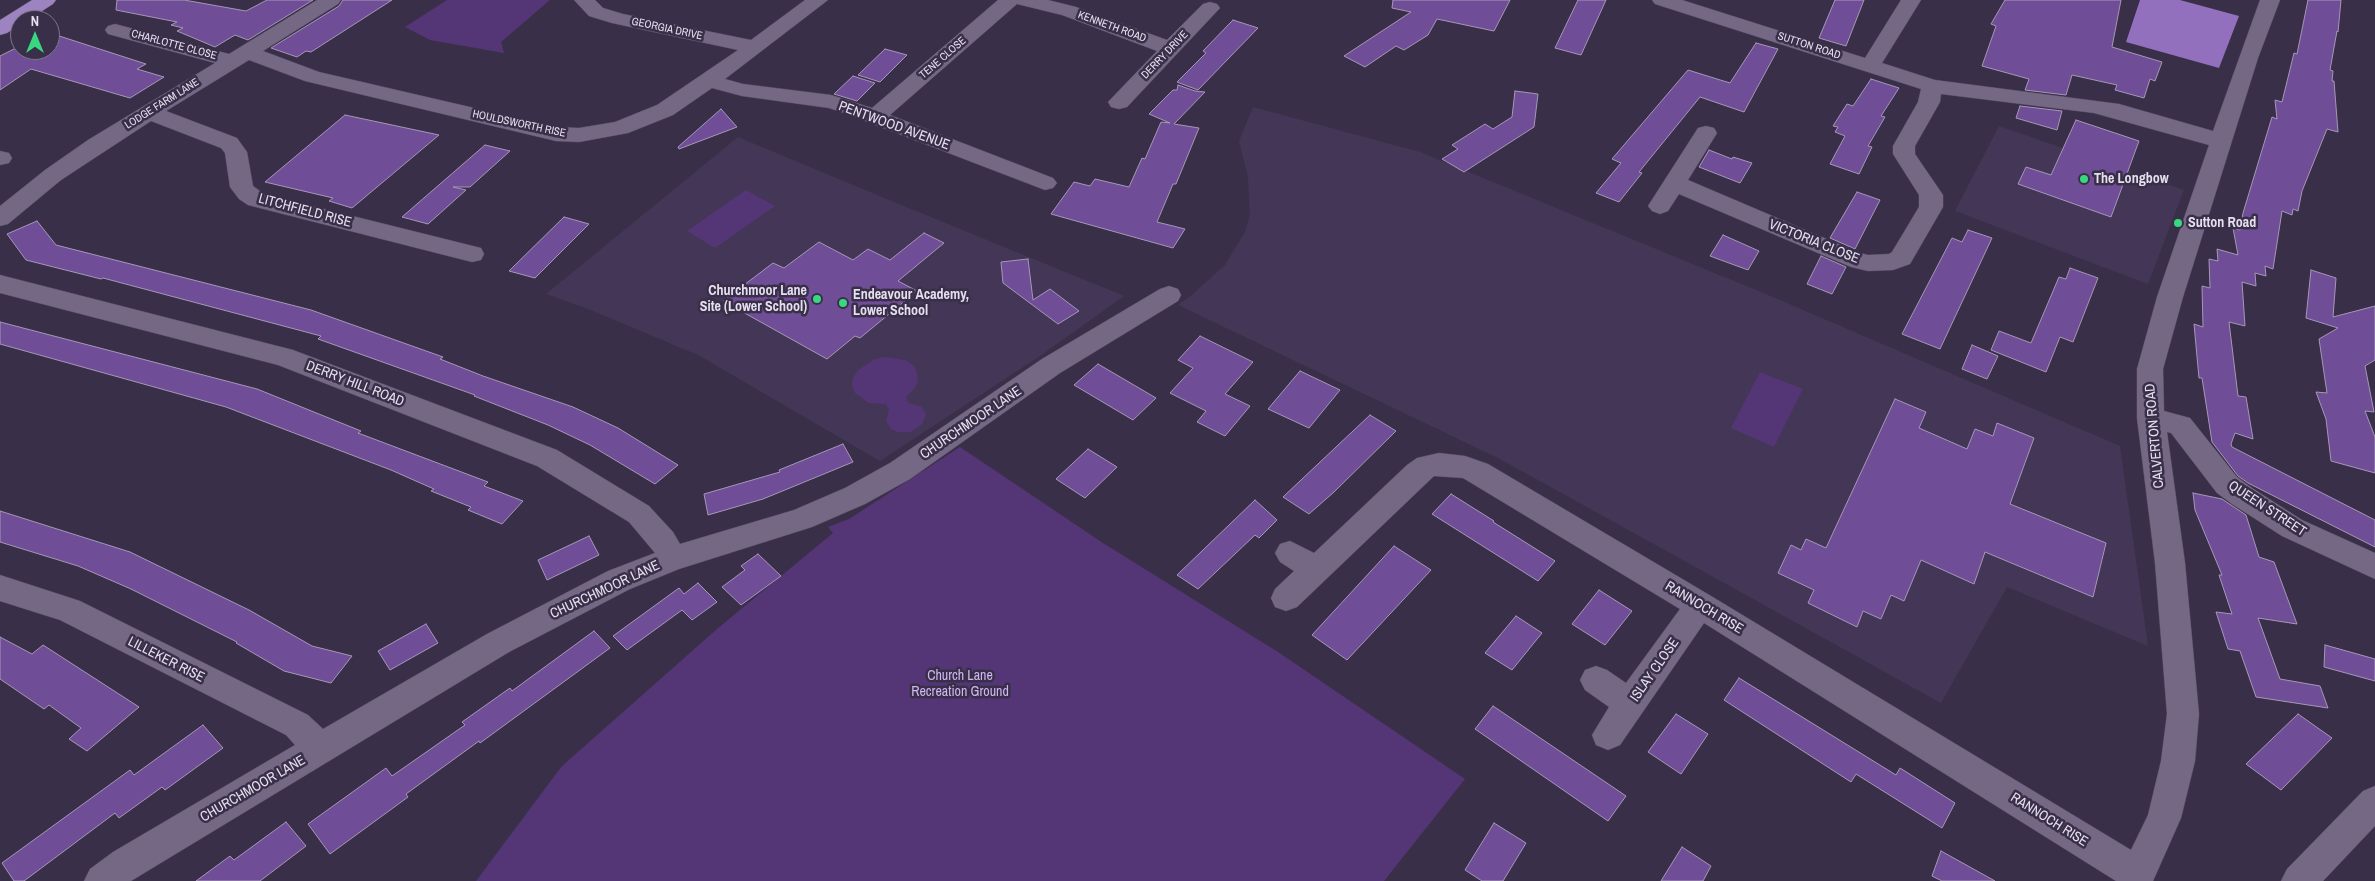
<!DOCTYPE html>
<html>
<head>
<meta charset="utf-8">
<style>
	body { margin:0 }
	#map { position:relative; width:2375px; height:881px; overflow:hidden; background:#3a2f49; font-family:"Archivo Narrow",sans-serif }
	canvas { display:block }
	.north { position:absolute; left:10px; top:10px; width:50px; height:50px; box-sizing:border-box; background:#3a2f49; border:1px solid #7e758b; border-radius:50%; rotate:0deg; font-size:14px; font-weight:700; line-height:20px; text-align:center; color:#e5dfef }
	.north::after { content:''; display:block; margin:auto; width:18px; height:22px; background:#37d880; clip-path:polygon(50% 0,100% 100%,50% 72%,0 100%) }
</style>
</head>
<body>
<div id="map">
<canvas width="2375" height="881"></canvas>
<div class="north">N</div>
</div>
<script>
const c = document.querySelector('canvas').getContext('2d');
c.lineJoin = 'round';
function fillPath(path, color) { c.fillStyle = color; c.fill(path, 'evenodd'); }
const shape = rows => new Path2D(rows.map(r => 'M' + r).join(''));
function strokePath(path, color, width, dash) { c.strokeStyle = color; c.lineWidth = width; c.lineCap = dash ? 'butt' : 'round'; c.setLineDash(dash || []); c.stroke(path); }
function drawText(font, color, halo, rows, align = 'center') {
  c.font = font + ' "Archivo Narrow",sans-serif'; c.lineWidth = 5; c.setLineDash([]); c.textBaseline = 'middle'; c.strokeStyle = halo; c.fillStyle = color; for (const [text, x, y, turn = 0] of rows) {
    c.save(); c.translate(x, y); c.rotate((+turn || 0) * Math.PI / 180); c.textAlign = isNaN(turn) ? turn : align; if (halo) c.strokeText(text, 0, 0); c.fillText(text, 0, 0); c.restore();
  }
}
const built = shape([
	[1253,107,1420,152,1773,297,2120,446,2148,646,2007,587,1941,703,1500,459,1178,305,1192,295,1225,265,1245,232,1250,215,1248,177,1239,141],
	[1999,126,2184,190,2148,284,1955,211],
	[738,137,899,204,1124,296,1040,356,880,461,698,355,588,309,546,294]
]);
const green = shape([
	[447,0,550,0,501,42,504,53,430,40,405,27],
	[746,190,775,206,715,248,687,231],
	[885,357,905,360,913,365,917,372,918,380,915,388,906,397,909,403,922,407,926,415,922,424,911,432,897,432,891,429,886,421,889,410,886,404,869,403,855,393,852,385,853,378,858,370,875,359],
	[1760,372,1803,389,1774,447,1731,428],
	[960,447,1103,543,1278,652,1465,779,1384,881,476,881,562,766,717,629,833,533,828,527,849,519]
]);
const water = shape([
	[2140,0,2180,0,2239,16,2219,68,2126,42]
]);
const building = shape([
	[117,0,184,0,246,11,267,0,313,0,248,40,235,35,215,47,177,31,183,28,171,25,177,22,116,10,117,0],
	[343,0,392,0,311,52,306,51,297,57,271,48,339,6,343,0],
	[1393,0,1510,0,1494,31,1437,19,1428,35,1404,50,1396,46,1365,67,1344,56,1411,12,1392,8,1393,0],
	[1578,0,1606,0,1581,55,1555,48,1578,0],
	[1835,0,1864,0,1846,46,1819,38,1835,0],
	[2005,0,2121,0,2112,47,2162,62,2155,81,2150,79,2144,98,2115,90,2117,85,2072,75,2066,95,2025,90,2029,79,1982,66,1996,26,1991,24,2005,0],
	[2308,0,2341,0,2338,32,2337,31,2330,70,2333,71,2332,81,2334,81,2338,132,2327,129,2302,191,2298,211,2293,209,2292,215,2282,211,2273,269,2265,266,2266,276,2255,273,2256,286,2242,282,2245,326,2229,322,2238,396,2246,397,2253,439,2235,433,2231,444,2232,447,2375,520,2375,547,2248,483,2238,476,2212,442,2202,378,2199,378,2194,324,2203,327,2202,286,2210,288,2209,259,2218,261,2217,249,2238,255,2233,228,2240,230,2243,213,2272,117,2277,119,2275,100,2282,102,2294,53,2297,54,2308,0],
	[1233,20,1258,28,1198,90,1177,82,1206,53,1203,51,1233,20],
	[50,33,146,64,137,69,164,77,130,98,31,69,0,90,0,56,20,46,20,50,50,50,50,33],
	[1756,43,1778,49,1744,112,1700,97,1639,172,1642,173,1619,202,1596,193,1621,163,1612,159,1688,70,1730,83,1756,43],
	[885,49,907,55,880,82,858,75,885,49],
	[853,76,875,83,857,101,834,94,853,76],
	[1871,79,1899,88,1881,116,1885,117,1868,146,1872,147,1859,174,1830,164,1845,136,1835,132,1838,127,1833,126,1847,104,1853,106,1871,79],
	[1178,85,1195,91,1205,92,1174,124,1199,128,1176,184,1173,184,1157,222,1185,229,1173,248,1051,214,1074,182,1090,186,1095,179,1129,187,1142,158,1145,159,1161,122,1170,123,1149,114,1173,90,1177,90,1178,85],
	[1515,91,1538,94,1534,127,1464,172,1442,159,1458,149,1452,145,1485,124,1493,129,1512,117,1515,91],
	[2020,106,2062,111,2057,130,2016,118,2020,106],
	[721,109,737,127,679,149,678,147,721,109],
	[345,115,439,135,352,208,329,201,333,198,265,182,345,115],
	[2076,120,2139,141,2111,217,2018,184,2026,167,2051,175,2076,120],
	[485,145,510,151,470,187,453,187,466,190,428,224,402,217,485,145],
	[1709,150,1732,159,1733,157,1752,163,1740,183,1699,167,1709,150],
	[1857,192,1880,200,1855,249,1830,238,1857,192],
	[564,217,589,224,535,278,509,271,564,217],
	[37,221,56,245,311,310,443,357,440,359,483,376,573,407,618,428,678,465,655,484,590,445,548,425,474,396,475,395,318,339,321,336,103,278,101,279,26,260,7,234,37,221],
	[1968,230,1992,238,1940,349,1902,334,1952,238,1962,242,1968,230],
	[924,233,944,243,898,281,917,291,860,338,855,336,827,359,723,301,773,263,784,268,819,242,853,260,868,249,890,260,924,233],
	[1723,235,1759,251,1748,270,1710,256,1723,235],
	[1821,256,1846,267,1832,294,1807,284,1821,256],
	[1028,259,1033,300,1050,289,1079,311,1058,324,1003,283,1001,262,1028,259],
	[2070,268,2098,278,2073,342,2060,337,2046,372,1991,350,1999,331,2031,343,2059,277,2066,279,2070,268],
	[2311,270,2336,278,2333,317,2375,306,2375,360,2365,366,2374,412,2365,411,2375,437,2375,473,2331,461,2326,419,2316,392,2327,393,2319,339,2338,328,2306,318,2311,270],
	[0,322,257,389,361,431,358,433,488,482,484,486,523,501,502,524,468,510,471,507,431,491,434,489,391,470,226,407,0,344,0,322],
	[1200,336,1253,362,1225,394,1250,406,1225,436,1197,422,1206,411,1170,393,1193,368,1178,360,1200,336],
	[1972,345,1998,356,1987,379,1962,369,1972,345],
	[1098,364,1156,398,1133,420,1074,385,1098,364],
	[1300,371,1340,390,1309,428,1268,409,1300,371],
	[1895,399,1926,412,1919,428,1967,449,1975,429,1993,436,1997,423,2034,438,2010,504,2106,543,2093,597,1985,552,1974,584,1921,560,1904,601,1891,595,1881,619,1863,611,1857,627,1808,603,1814,590,1778,573,1791,545,1801,550,1806,539,1826,548,1895,399],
	[1370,415,1396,431,1334,492,1309,514,1283,497,1370,415],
	[843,444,853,462,763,499,708,515,704,494,780,472,779,470,843,444],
	[1088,449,1117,467,1085,498,1056,479,1088,449],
	[2193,493,2222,499,2246,515,2259,557,2274,562,2297,624,2258,618,2280,679,2320,686,2328,708,2256,697,2240,651,2228,649,2216,612,2232,614,2219,575,2222,575,2195,510,2193,493],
	[1451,494,1494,521,1493,522,1555,561,1538,581,1432,514,1451,494],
	[1255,500,1277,520,1259,538,1255,535,1198,589,1177,575,1255,500],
	[0,511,130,552,249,610,312,646,352,656,331,683,284,671,236,643,237,642,131,589,78,566,0,542,0,511],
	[589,536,599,555,547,580,538,560,589,536],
	[1394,546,1431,570,1347,660,1312,635,1394,546],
	[758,554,781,576,741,605,722,587,745,570,741,566,758,554],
	[698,583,717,602,692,620,682,610,627,650,613,636,679,588,684,594,698,583],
	[1599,590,1632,611,1605,645,1572,624,1599,590],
	[1516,616,1542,633,1512,670,1485,653,1516,616],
	[426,624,438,643,390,670,378,651,426,624],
	[594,631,610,648,480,743,479,741,406,794,408,797,330,854,308,824,386,768,392,776,465,725,462,722,510,688,512,691,594,631],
	[0,637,32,654,43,645,139,707,87,751,69,739,81,728,49,705,44,709,0,679,0,637],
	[2325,645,2375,659,2375,681,2324,667,2325,645],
	[1739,678,1896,775,1900,768,1955,803,1942,828,1856,774,1851,782,1724,700,1739,678],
	[1493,706,1626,796,1608,821,1475,729,1493,706],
	[1676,714,1708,734,1681,774,1648,752,1676,714],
	[2298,714,2332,738,2281,790,2246,764,2298,714],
	[203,725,223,748,165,790,162,787,119,818,115,813,24,881,14,881,2,863,130,770,134,775,203,725],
	[286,822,306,846,260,881,196,881,230,856,234,860,286,822],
	[1494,823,1526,843,1503,881,1482,881,1465,870,1494,823],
	[1682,847,1711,866,1703,881,1661,881,1682,847],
	[1941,851,1995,881,1942,881,1932,876,1941,851]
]);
const minor = shape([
	[317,0,341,0,338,4,263,51,319,72,556,127,579,128,615,122,657,105,738,50,612,23,589,16,574,0,595,0,603,8,623,14,751,40,805,0,828,0,725,79,743,84,831,95,872,108,998,0,1048,0,1076,7,1167,40,1203,4,1210,2,1217,4,1220,8,1127,107,1119,109,1111,107,1108,102,1157,51,1062,15,1017,4,890,115,1053,178,1057,183,1053,188,1045,190,844,113,829,108,742,96,712,88,673,115,628,133,579,142,556,141,305,81,249,60,166,111,237,138,247,152,253,186,264,194,481,248,484,254,481,260,472,262,248,205,239,199,230,187,225,153,221,148,151,121,61,180,8,224,0,226,0,206,45,170,88,140,215,63,108,34,105,30,108,26,115,24,229,54,317,0],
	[1652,0,1682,0,1865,58,1901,0,1921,0,1882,63,1935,80,2119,104,2213,131,2260,0,2280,0,2258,58,2183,297,2163,369,2164,411,2190,418,2237,477,2252,488,2302,520,2375,553,2375,579,2282,536,2232,504,2217,493,2171,433,2167,432,2185,563,2199,714,2195,761,2181,818,2153,881,2116,881,1704,623,1620,745,1608,750,1596,745,1592,735,1609,707,1585,690,1580,680,1585,670,1596,666,1607,670,1626,683,1680,609,1463,478,1434,476,1297,607,1286,611,1275,607,1271,598,1275,589,1294,571,1280,562,1275,553,1280,544,1290,541,1314,553,1407,465,1417,458,1439,453,1465,456,1488,464,1711,596,2131,850,2148,815,2161,761,2167,714,2155,563,2137,418,2137,369,2157,297,2209,145,2094,113,1941,94,1940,102,1915,146,1915,154,1943,195,1943,207,1910,264,1893,270,1868,271,1851,267,1679,194,1668,211,1660,214,1652,211,1648,206,1698,128,1706,126,1714,128,1717,133,1688,180,1857,252,1868,255,1889,254,1892,252,1919,207,1919,195,1893,154,1893,146,1918,102,1921,89,1655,4,1652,0],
	[0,151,9,153,12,158,9,163,0,165,0,151],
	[0,275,293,350,557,450,649,506,673,532,680,544,794,510,845,488,890,463,1042,359,1160,289,1169,286,1178,289,1181,295,1178,301,1060,373,910,479,865,504,812,527,679,569,630,589,509,652,131,881,84,881,90,869,113,852,295,745,286,735,60,620,0,601,0,575,80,601,308,715,323,729,487,634,608,571,655,553,629,522,537,466,278,365,0,293,0,275],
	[2375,786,2375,826,2323,881,2281,881,2287,869,2363,791,2375,786]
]);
const highway = shape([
	[32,0,56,0,53,4,28,20,20,20,20,25,7,33,0,35,0,20,32,0]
]);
const markers = [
	[2084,179,5,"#37d880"],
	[2178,223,5,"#37d880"],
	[817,299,5,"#37d880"],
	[843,303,5,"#37d880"]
];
const farStreetnames = [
	["KENNETH ROAD",1112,27,20],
	["GEORGIA DRIVE",667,29,12],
	["CHARLOTTE CLOSE",174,45,15],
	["SUTTON ROAD",1809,46,18],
	["DERRY DRIVE",1165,55,-46],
	["TENE CLOSE",943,58,-41],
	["LODGE FARM LANE",162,104,-32],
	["HOULDSWORTH RISE",519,124,12]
];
const streetNames = [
	["PENTWOOD AVENUE",894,126,20],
	["LITCHFIELD RISE",305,211,15],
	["VICTORIA CLOSE",1814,242,22],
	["DERRY HILL ROAD",355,384,21],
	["CHURCHMOOR LANE",971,423,-34],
	["CALVERTON ROAD",2155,436,-95],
	["QUEEN STREET",2267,509,33],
	["CHURCHMOOR LANE",605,590,-25],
	["RANNOCH RISE",1704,608,31],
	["LILLEKER RISE",166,660,27],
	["ISLAY CLOSE",1655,670,-55],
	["CHURCHMOOR LANE",253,789,-30],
	["RANNOCH RISE",2049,820,32]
];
const poiNames = [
	["The Longbow",2094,179],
	["Sutton Road",2188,223],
	["Churchmoor Lane",807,291,"right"],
	["Site (Lower School)",807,307,"right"],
	["Endeavour Academy,",853,295],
	["Lower School",853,311]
];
const parkNames = [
	["Church Lane",960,676],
	["Recreation Ground",960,692]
];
fillPath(built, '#443656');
fillPath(green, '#543676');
fillPath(water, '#9370bd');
fillPath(building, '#704d97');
strokePath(building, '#a598b7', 1);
strokePath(minor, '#544b60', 1);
strokePath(highway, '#544b60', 1);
fillPath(minor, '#746885');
fillPath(highway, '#9d83bf');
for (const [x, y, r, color] of markers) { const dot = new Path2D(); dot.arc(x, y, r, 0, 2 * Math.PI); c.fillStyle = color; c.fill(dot); strokePath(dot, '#3a2f49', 2); }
drawText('11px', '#e5dfef', '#3a2f49', farStreetnames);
drawText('14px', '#e5dfef', '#3a2f49', streetNames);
drawText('bold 14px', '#e5dfef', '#3a2f49', poiNames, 'left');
drawText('14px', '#d0b6f4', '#3a2f49', parkNames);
</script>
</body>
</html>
